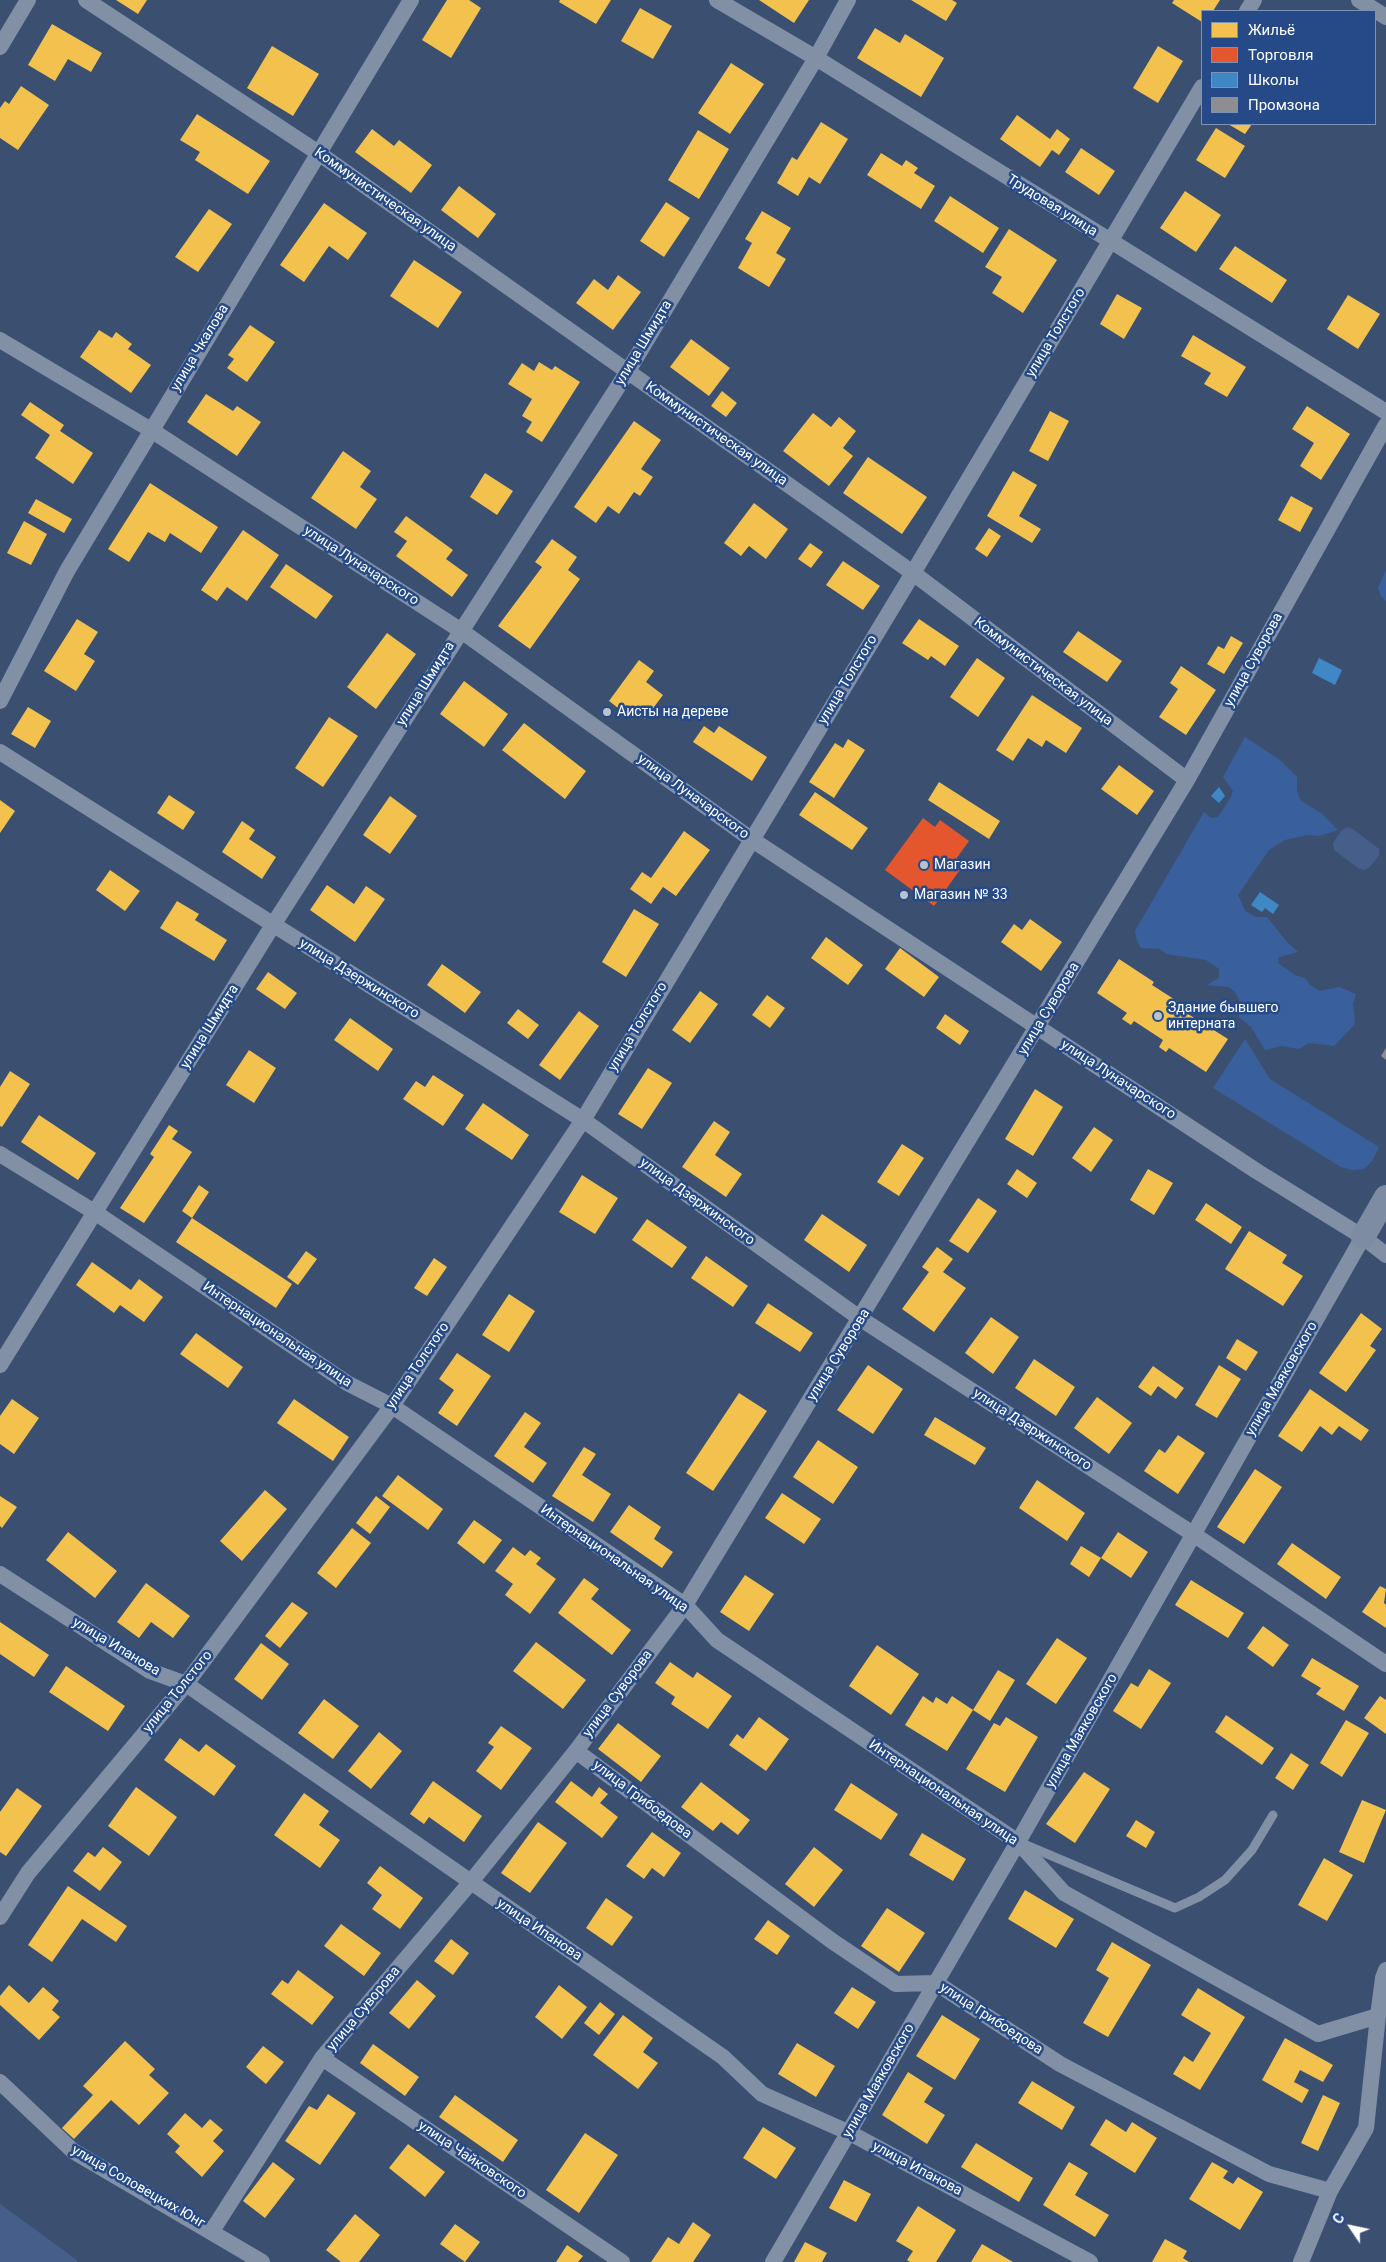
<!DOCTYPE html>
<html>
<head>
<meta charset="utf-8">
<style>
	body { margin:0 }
	#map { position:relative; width:1386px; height:2262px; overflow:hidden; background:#3b5071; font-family:Roboto,sans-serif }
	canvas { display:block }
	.legend { position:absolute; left:1201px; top:10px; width:175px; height:115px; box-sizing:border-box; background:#254a87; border:1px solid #7c92b7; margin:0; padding:6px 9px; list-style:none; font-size:15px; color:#fff }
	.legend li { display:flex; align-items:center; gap:10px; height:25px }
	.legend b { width:25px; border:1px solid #7c92b7 }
	.north { position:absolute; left:1326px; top:2202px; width:50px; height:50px; -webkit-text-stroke:4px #254a87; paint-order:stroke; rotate:304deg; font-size:14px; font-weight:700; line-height:20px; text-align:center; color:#fff }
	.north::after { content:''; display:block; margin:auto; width:18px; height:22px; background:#fff; clip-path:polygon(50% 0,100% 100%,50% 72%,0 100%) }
</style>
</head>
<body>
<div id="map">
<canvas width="1386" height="2262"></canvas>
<ul class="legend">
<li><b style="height:14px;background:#f2c14e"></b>Жильё</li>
<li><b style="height:14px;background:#e4572e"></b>Торговля</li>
<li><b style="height:14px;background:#3f88c5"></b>Школы</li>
<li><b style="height:14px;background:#8d8d92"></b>Промзона</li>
</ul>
<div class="north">С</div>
</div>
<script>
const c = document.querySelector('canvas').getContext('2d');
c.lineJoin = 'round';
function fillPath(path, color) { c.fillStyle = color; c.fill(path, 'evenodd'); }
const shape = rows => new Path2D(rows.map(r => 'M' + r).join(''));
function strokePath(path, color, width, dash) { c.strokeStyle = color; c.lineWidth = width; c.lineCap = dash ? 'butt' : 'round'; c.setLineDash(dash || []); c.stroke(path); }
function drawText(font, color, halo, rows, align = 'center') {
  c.font = font + ' Roboto,sans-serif'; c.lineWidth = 5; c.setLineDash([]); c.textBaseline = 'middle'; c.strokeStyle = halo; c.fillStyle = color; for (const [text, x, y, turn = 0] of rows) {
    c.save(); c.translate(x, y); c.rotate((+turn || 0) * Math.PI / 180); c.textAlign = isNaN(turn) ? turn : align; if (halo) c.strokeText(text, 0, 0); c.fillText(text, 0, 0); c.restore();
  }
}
const green = shape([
	[1386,570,1386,601,1381,596,1378,588],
	[1245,737,1280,760,1297,777,1297,791,1301,801,1321,813,1338,830,1319,836,1308,835,1285,840,1269,850,1238,895,1245,911,1256,917,1267,917,1287,942,1298,952,1279,957,1278,963,1295,975,1306,979,1310,985,1320,991,1339,987,1356,994,1353,1004,1355,1024,1334,1046,1309,1043,1299,1049,1281,1046,1265,1050,1251,1027,1239,1017,1239,1000,1235,992,1229,987,1207,985,1219,978,1219,969,1206,960,1166,954,1160,949,1141,948,1137,941,1135,931,1204,812,1211,818,1218,817,1231,797,1233,791,1223,777],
	[1245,1039,1270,1079,1379,1147,1372,1161,1364,1169,1352,1170,1341,1167,1213,1088]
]);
const water = shape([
	[1347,827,1353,829,1379,849,1379,855,1370,867,1364,870,1358,868,1334,850,1333,843,1341,831],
	[0,2204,77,2260,77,2262,0,2262]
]);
const homes = shape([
	[116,0,147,0,138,14],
	[447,0,469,0,481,8,451,58,422,40],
	[560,0,611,0,596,24,559,2],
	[759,0,809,0,794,23],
	[911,0,952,0,957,3,946,21],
	[1174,0,1220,0,1213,11,1202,11,1202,22,1172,3],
	[640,8,672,26,653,59,621,41],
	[52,24,102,53,91,72,68,59,55,81,28,65],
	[875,28,900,43,905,34,944,58,921,97,857,58],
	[272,46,319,74,293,116,247,88],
	[1158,46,1183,61,1158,103,1133,88],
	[731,63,764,84,730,134,698,113],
	[21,86,49,105,18,150,0,138,0,108,5,101,9,104],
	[197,114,270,161,248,194,195,160,200,152,180,140],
	[1017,115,1050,139,1057,129,1070,139,1059,155,1052,150,1040,167,1000,139],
	[821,122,848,139,820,184,809,177,798,196,777,183,792,157,797,160],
	[1228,124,1252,124,1245,134],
	[1216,128,1245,146,1225,178,1196,160],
	[372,129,394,146,399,140,432,165,411,193,355,152],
	[698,130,729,149,699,199,668,180],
	[1081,148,1115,171,1099,195,1065,172],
	[881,153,902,166,906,160,918,168,914,173,935,186,921,209,867,175],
	[459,186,496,214,478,238,441,210],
	[1185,191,1221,215,1196,252,1160,228],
	[950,196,999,228,983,253,934,221],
	[666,202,690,218,664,257,640,241],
	[324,203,367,233,348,260,329,246,304,282,280,265],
	[209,209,232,224,198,272,175,257],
	[762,211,791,228,776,253,786,259,769,287,738,268,752,243,745,239],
	[1009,229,1057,260,1023,313,992,293,1002,277,985,267],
	[1235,246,1287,280,1272,303,1219,269],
	[414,260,462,292,438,328,390,296],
	[618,275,641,292,613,330,576,303,594,279,608,290],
	[1117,294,1142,308,1124,339,1100,324],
	[1348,295,1380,314,1358,349,1327,329],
	[250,325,275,342,247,382,227,368,234,359,228,355],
	[99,330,112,338,116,332,132,344,128,349,151,365,131,393,80,357],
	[1193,335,1246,367,1227,397,1204,384,1211,373,1181,356],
	[691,339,730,368,709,396,670,367],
	[539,362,552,370,555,366,580,382,542,442,526,432,532,422,522,416,532,399,508,384,522,363,534,371],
	[722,391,737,403,726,417,711,406],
	[206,394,233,411,237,406,261,422,237,456,187,422],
	[30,402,64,425,60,431,93,453,73,484,35,458,50,435,21,415],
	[1307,406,1350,434,1321,480,1300,466,1314,443,1292,429],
	[1050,411,1069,421,1048,461,1029,451],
	[813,413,831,427,839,417,856,431,843,448,853,456,829,486,783,451],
	[634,421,661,440,641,469,653,477,640,496,634,492,619,514,608,506,596,523,574,507],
	[343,451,371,471,360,487,377,499,356,529,311,498],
	[868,457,927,497,902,534,843,493],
	[1013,471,1037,485,1019,516,1041,529,1032,543,987,516],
	[485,473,513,491,497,515,470,497],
	[150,483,218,527,201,553,170,533,165,542,148,532,129,562,108,549],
	[1291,496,1313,508,1300,532,1278,520],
	[36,499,72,519,64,533,28,513],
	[754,503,788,529,766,559,749,546,741,556,724,543],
	[406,516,453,550,446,559,468,575,452,597,396,556,407,541,394,532],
	[24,521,47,534,31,565,7,553],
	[989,528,1001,536,987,557,975,549],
	[243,530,279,555,247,601,227,587,217,601,201,590],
	[552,539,577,557,568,570,580,579,530,649,498,626,542,567,535,562],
	[810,543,823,552,811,568,798,559],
	[843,561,880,586,863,610,826,585],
	[286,564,333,596,316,619,270,587],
	[77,619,98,632,84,654,95,661,76,691,44,671],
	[919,619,959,646,945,666,931,656,928,660,902,643],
	[1078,631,1122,661,1107,682,1063,652],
	[387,633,416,654,376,709,347,687],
	[1231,636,1243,643,1224,674,1207,664,1218,646,1224,649],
	[977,658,1005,678,978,717,950,697],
	[639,660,654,671,646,682,663,695,645,719,626,705,622,711,609,701],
	[1181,666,1216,690,1186,735,1159,717,1178,689,1170,683],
	[464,681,508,714,484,747,440,714],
	[1032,695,1082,728,1066,753,1046,740,1042,747,1028,738,1013,761,996,750],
	[28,707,51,721,35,748,11,734],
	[329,717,358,736,323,787,295,768],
	[524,723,586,771,565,799,502,750],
	[704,726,714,733,719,726,767,757,752,781,693,742],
	[848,739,865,750,834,798,809,782,835,743,843,748],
	[1119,765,1154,791,1137,815,1101,789],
	[939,782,1000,821,989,839,928,800],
	[815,792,868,828,852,850,799,815],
	[169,795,195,812,183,830,157,813],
	[390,796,417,816,390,854,363,835],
	[0,800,15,811,0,833],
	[242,821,255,830,249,839,276,857,262,879,222,852],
	[684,831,710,850,676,896,663,887,651,904,630,889,642,872,651,878],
	[110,870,140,891,125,911,96,890],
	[327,885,354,904,366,886,385,899,355,942,310,910],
	[177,901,199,914,195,920,227,940,214,961,160,928],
	[634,909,659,924,626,977,602,962],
	[1030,919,1062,942,1041,971,1001,942,1014,924,1022,930],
	[826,937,863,965,848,985,811,958],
	[900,948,939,977,924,997,885,969],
	[1119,959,1154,982,1152,985,1191,1010,1188,1014,1228,1039,1206,1072,1169,1048,1166,1052,1159,1047,1163,1040,1134,1021,1131,1025,1122,1019,1127,1013,1097,993],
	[442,964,481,992,465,1013,427,985],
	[268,972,297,993,285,1009,256,989],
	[700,991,718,1004,690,1043,672,1030],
	[767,995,785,1008,770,1028,752,1015],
	[518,1009,539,1025,528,1039,507,1023],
	[579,1011,599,1026,560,1080,539,1065],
	[945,1014,969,1031,960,1045,936,1028],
	[350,1018,393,1049,378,1071,334,1040],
	[249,1050,276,1068,254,1103,226,1085],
	[648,1068,672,1083,642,1129,618,1114],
	[10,1071,30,1084,2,1127,0,1126,0,1087],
	[433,1075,464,1095,443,1126,403,1099,416,1081,425,1087],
	[1035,1089,1063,1107,1033,1156,1005,1139],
	[483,1103,529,1135,512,1160,465,1129],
	[39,1115,96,1153,78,1180,21,1142],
	[714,1121,730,1132,715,1155,742,1174,726,1197,682,1167],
	[169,1125,178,1131,172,1139,192,1152,144,1223,120,1208,154,1157,150,1154],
	[1094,1127,1113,1140,1091,1172,1072,1158],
	[902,1144,924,1158,899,1196,877,1182],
	[1017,1169,1037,1183,1027,1198,1007,1184],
	[1148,1169,1173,1183,1154,1215,1130,1200],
	[582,1175,618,1198,595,1234,559,1212],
	[199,1185,209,1192,192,1218,182,1211],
	[978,1198,997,1211,968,1253,949,1241],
	[1206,1203,1242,1227,1231,1244,1195,1220],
	[822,1214,867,1245,849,1272,804,1240],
	[192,1218,292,1284,276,1308,176,1242],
	[647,1219,687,1247,672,1268,632,1240],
	[1249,1231,1287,1255,1282,1263,1303,1276,1283,1306,1225,1269],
	[937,1247,953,1259,943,1272,966,1288,934,1332,902,1309,929,1272,922,1267],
	[306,1251,317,1259,298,1285,287,1277],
	[706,1256,748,1286,733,1307,691,1278],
	[434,1258,447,1267,427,1296,414,1288],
	[92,1262,131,1290,139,1279,163,1297,144,1322,120,1305,114,1313,76,1285],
	[509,1294,535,1311,509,1352,482,1335],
	[768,1303,813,1333,800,1352,755,1323],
	[1361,1313,1382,1329,1370,1346,1376,1350,1346,1392,1319,1373],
	[991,1317,1019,1337,993,1374,965,1353],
	[196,1333,243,1367,228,1388,180,1354],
	[1237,1339,1258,1352,1246,1371,1226,1358],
	[457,1353,491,1376,457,1426,438,1413,454,1390,439,1379],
	[1034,1359,1075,1387,1056,1416,1015,1388],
	[868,1365,903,1389,873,1434,837,1410],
	[1219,1365,1241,1379,1217,1418,1195,1405],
	[1153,1366,1184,1388,1176,1399,1158,1386,1151,1396,1138,1387],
	[1310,1389,1369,1430,1361,1441,1339,1426,1332,1435,1320,1426,1302,1452,1278,1436],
	[739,1393,767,1411,713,1491,686,1473],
	[1097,1397,1132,1423,1109,1454,1074,1428],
	[12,1399,39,1418,14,1454,0,1444,0,1416],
	[294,1399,349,1437,333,1461,277,1423],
	[525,1412,541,1423,524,1447,547,1463,533,1483,494,1456],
	[935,1417,986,1448,975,1465,924,1435],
	[1178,1435,1205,1453,1178,1494,1144,1471,1159,1449,1165,1453],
	[818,1440,858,1467,833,1504,793,1477],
	[584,1447,596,1454,582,1475,611,1494,593,1522,552,1496],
	[1255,1469,1282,1487,1244,1544,1217,1527],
	[398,1475,443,1509,428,1530,382,1496],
	[1037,1480,1085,1513,1067,1541,1019,1508],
	[265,1490,287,1509,242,1561,220,1541],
	[782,1493,821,1519,804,1544,765,1518],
	[0,1496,17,1507,2,1528,0,1526],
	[376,1496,390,1507,370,1534,356,1523],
	[629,1505,661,1527,654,1539,673,1552,662,1568,610,1532],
	[474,1520,502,1540,484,1564,457,1543],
	[352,1528,371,1543,336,1588,317,1573],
	[68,1532,117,1571,95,1598,46,1560],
	[1118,1532,1148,1552,1131,1578,1101,1558],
	[1292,1543,1341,1577,1326,1599,1277,1564],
	[1081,1546,1101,1558,1089,1577,1070,1564],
	[513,1547,525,1556,530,1550,541,1558,536,1564,556,1579,530,1614,505,1595,513,1584,495,1571],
	[745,1575,774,1594,749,1631,720,1612],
	[584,1578,599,1589,591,1599,631,1630,612,1655,558,1613],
	[1191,1580,1244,1613,1228,1638,1175,1605],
	[146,1583,190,1616,173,1638,151,1622,139,1638,117,1622],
	[1380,1586,1386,1589,1384,1603,1386,1605,1386,1628,1362,1612],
	[292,1602,308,1613,280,1648,265,1636],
	[0,1622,49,1655,34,1677,0,1654],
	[1263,1626,1289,1645,1273,1667,1247,1648],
	[1057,1638,1087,1658,1056,1704,1026,1684],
	[536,1642,586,1680,563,1709,513,1671],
	[261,1643,289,1664,262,1700,234,1679],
	[877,1645,919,1674,891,1715,849,1686],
	[1312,1658,1359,1686,1344,1711,1316,1694,1321,1688,1301,1676],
	[670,1662,693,1678,697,1672,732,1696,708,1729,671,1704,675,1697,655,1683],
	[66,1666,125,1706,108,1731,49,1692],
	[1149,1669,1171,1683,1141,1729,1113,1711,1131,1683,1138,1687],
	[998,1670,1015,1680,990,1721,973,1710],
	[923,1696,933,1703,936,1697,947,1704,952,1696,973,1710,947,1751,905,1725],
	[1380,1696,1386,1700,1386,1734,1364,1718],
	[324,1699,359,1726,333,1759,298,1733],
	[1226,1715,1274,1748,1262,1765,1215,1732],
	[759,1717,789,1739,766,1771,729,1745,737,1734,743,1739],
	[1006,1717,1038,1737,1005,1792,966,1769,994,1723,1000,1726],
	[1346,1720,1369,1733,1342,1777,1320,1763],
	[618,1723,661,1756,641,1782,598,1749],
	[501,1726,532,1748,501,1790,476,1771,494,1747,488,1743],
	[379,1732,402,1751,371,1789,348,1771],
	[180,1738,199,1752,206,1744,236,1766,214,1796,164,1760],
	[1291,1753,1309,1765,1293,1790,1275,1778],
	[1084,1772,1110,1789,1075,1843,1046,1824],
	[433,1781,482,1816,464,1842,429,1817,424,1824,410,1814],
	[571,1781,592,1797,599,1787,608,1794,600,1803,618,1817,602,1838,555,1802],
	[701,1782,750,1820,738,1835,721,1822,713,1831,681,1807],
	[851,1783,898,1814,881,1840,834,1810],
	[136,1787,177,1817,149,1856,108,1826],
	[17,1788,42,1806,6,1856,0,1852,0,1812],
	[304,1793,329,1811,319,1825,340,1840,320,1868,274,1835],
	[1362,1800,1386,1810,1364,1863,1339,1852],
	[1136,1820,1155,1832,1146,1848,1126,1836],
	[538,1822,567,1843,530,1893,501,1873],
	[652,1832,681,1853,664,1877,652,1868,644,1879,626,1866],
	[922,1833,966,1859,953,1881,909,1855],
	[103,1847,122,1862,100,1891,73,1871,88,1852,95,1857],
	[814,1847,843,1870,814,1907,785,1884],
	[1324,1858,1353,1875,1327,1921,1298,1905],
	[380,1866,423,1898,400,1929,372,1909,382,1895,367,1883],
	[68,1886,127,1926,116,1942,82,1919,52,1962,28,1945],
	[1025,1890,1074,1919,1056,1948,1008,1919],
	[606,1898,633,1917,612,1946,586,1928],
	[887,1908,925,1933,899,1972,861,1946],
	[768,1920,790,1936,777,1955,754,1939],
	[341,1924,381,1953,364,1976,324,1946],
	[451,1939,469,1953,453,1975,434,1961],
	[1112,1942,1151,1965,1108,2037,1083,2023,1109,1978,1096,1970],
	[298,1970,334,1997,312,2025,271,1994,282,1980,288,1984],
	[417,1980,436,1996,409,2029,389,2013],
	[9,1985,29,2003,43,1987,59,2001,52,2010,60,2017,39,2040,0,2005,0,1996],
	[559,1985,587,2007,562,2039,535,2017],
	[852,1987,876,2002,858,2029,834,2013],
	[1198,1988,1245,2017,1200,2090,1173,2074,1184,2056,1193,2062,1211,2033,1181,2015],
	[600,2002,615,2014,599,2035,584,2023],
	[623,2015,653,2038,643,2052,658,2063,638,2089,593,2055],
	[942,2015,980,2039,955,2080,916,2056],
	[1285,2038,1333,2065,1323,2082,1300,2070,1294,2082,1309,2090,1302,2103,1262,2080],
	[125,2041,155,2069,149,2075,169,2093,139,2125,111,2100,74,2139,62,2128,93,2095,83,2086],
	[797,2043,835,2066,816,2097,778,2074],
	[373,2044,419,2077,405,2096,360,2063],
	[263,2046,284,2062,266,2084,246,2067],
	[908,2072,933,2088,924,2102,945,2115,927,2144,882,2115],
	[1032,2081,1075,2107,1062,2130,1018,2103],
	[328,2094,356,2113,320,2165,285,2141,309,2106,317,2110],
	[455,2095,518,2140,503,2162,439,2117],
	[1323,2095,1340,2103,1318,2151,1301,2143],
	[185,2113,202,2128,210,2119,223,2130,213,2141,224,2151,202,2177,175,2152,180,2146,167,2134],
	[1106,2119,1126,2132,1132,2122,1157,2138,1135,2173,1090,2145],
	[763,2127,796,2148,776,2179,743,2158],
	[585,2133,618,2155,579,2213,546,2190],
	[976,2143,1033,2178,1019,2202,961,2167],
	[408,2144,445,2172,425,2197,389,2168],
	[273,2162,295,2179,265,2218,243,2201],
	[1069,2162,1088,2173,1075,2195,1109,2215,1095,2237,1043,2205],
	[1212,2162,1228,2171,1223,2178,1233,2184,1238,2177,1263,2192,1240,2230,1189,2199],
	[844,2180,871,2194,856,2222,829,2208],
	[918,2206,956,2230,936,2262,910,2262,907,2260,913,2251,896,2241],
	[355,2214,380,2235,359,2262,341,2262,326,2250],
	[693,2222,711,2235,693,2262,651,2262,668,2237,679,2244],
	[455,2224,480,2242,465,2262,440,2244],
	[1165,2239,1187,2251,1183,2258,1189,2262,1152,2262],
	[805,2242,827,2253,822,2262,794,2262],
	[982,2244,1013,2262,971,2262],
	[567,2245,583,2256,578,2262,556,2262]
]);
const shops = shape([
	[923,818,935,827,940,820,969,841,954,862,962,867,934,906,885,870]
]);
const schools = shape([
	[1319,658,1342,670,1335,685,1312,673],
	[1219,787,1225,796,1219,803,1211,796],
	[1260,892,1279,905,1273,914,1265,908,1262,912,1251,905]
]);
const industry = shape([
	[1386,1048,1386,1060,1381,1056]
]);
const lane = shape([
	[1026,1845,1175,1908,1199,1897,1225,1880,1252,1850,1273,1815]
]);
const street = shape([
	[86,0,317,152,913,573,1187,780],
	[717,0,816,58,1386,412],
	[1359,0,1386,17],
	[1247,11,1254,0],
	[0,47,28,0],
	[0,340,151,430,460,630,751,839,1258,1172,1363,1237,1386,1255],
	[0,701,67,571,411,0],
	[0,752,583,1120,861,1319,1193,1534,1386,1664],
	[0,1154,96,1213,347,1383,392,1406,685,1605,717,1640,1018,1842,1064,1893,1318,2034,1378,2016],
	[0,1365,273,925,628,371,816,58,848,0],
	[0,1574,150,1671,186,1684,723,2057,762,2094,850,2133,1090,2262],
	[576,1751,832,1941,896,1984,936,1983,1060,2064,1269,2174,1330,2191],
	[0,1917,28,1873,186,1684,392,1406,583,1120,913,573,1202,87],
	[322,2058,622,2262],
	[0,2082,73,2151,262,2262],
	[212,2231,322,2058,470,1883,576,1751,685,1605,1187,780,1386,425],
	[773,2262,1018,1842,1363,1237],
	[1301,2262,1330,2191,1366,2128,1378,2016,1383,1978,1386,1970]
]);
const secondary = shape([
	[1363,1237,1386,1197]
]);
const markers = [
	[607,712,5,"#bac2cd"],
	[924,865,5,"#bac2cd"],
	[904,895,5,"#bac2cd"],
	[1158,1016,5,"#bac2cd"]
];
const streetNames = [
	["Коммунистическая улица",385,200,35],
	["Трудовая улица",1052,206,32],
	["улица Толстого",1056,333,-59],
	["улица Шмидта",644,343,-59],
	["улица Чкалова",200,348,-59],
	["Коммунистическая улица",716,434,35],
	["улица Луначарского",361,566,33],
	["улица Суворова",1254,660,-61],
	["Коммунистическая улица",1043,672,37],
	["улица Толстого",848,680,-59],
	["улица Шмидта",426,684,-58],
	["улица Луначарского",693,797,36],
	["улица Дзержинского",359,979,32],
	["улица Суворова",1049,1009,-59],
	["улица Шмидта",210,1027,-58],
	["улица Толстого",638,1027,-59],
	["улица Луначарского",1118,1080,33],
	["улица Дзержинского",697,1202,36],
	["Интернациональная улица",277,1335,34],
	["улица Суворова",839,1355,-58],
	["улица Толстого",418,1366,-56],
	["улица Маяковского",1282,1379,-60],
	["улица Дзержинского",1032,1430,33],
	["Интернациональная улица",614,1559,35],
	["улица Ипанова",116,1647,31],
	["улица Толстого",178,1692,-51],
	["улица Суворова",618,1694,-53],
	["улица Маяковского",1082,1731,-60],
	["Интернациональная улица",943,1793,34],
	["улица Грибоедова",642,1800,37],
	["улица Ипанова",539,1930,34],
	["улица Суворова",364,2009,-50],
	["улица Грибоедова",991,2019,33],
	["улица Маяковского",879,2081,-60],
	["улица Чайковского",472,2160,34],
	["улица Ипанова",917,2169,28],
	["улица Соловецких Юнг",138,2187,30]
];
const poiNames = [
	["Аисты на дереве",617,712],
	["Магазин",934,865],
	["Магазин № 33",914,895],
	["Здание бывшего",1168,1008],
	["интерната",1168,1024]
];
fillPath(green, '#39609d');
fillPath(water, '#465f8a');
fillPath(homes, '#f2c14e');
fillPath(shops, '#e4572e');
fillPath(schools, '#3f88c5');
fillPath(industry, '#8d8d92');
strokePath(lane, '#8290a6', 9);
strokePath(street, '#8290a6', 16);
strokePath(secondary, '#7d8ca2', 24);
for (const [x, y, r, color] of markers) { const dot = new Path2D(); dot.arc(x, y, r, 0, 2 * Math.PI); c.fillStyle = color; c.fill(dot); strokePath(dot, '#254a87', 2); }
drawText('14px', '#fff', '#254a87', streetNames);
drawText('14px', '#fff', '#254a87', poiNames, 'left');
</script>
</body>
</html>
